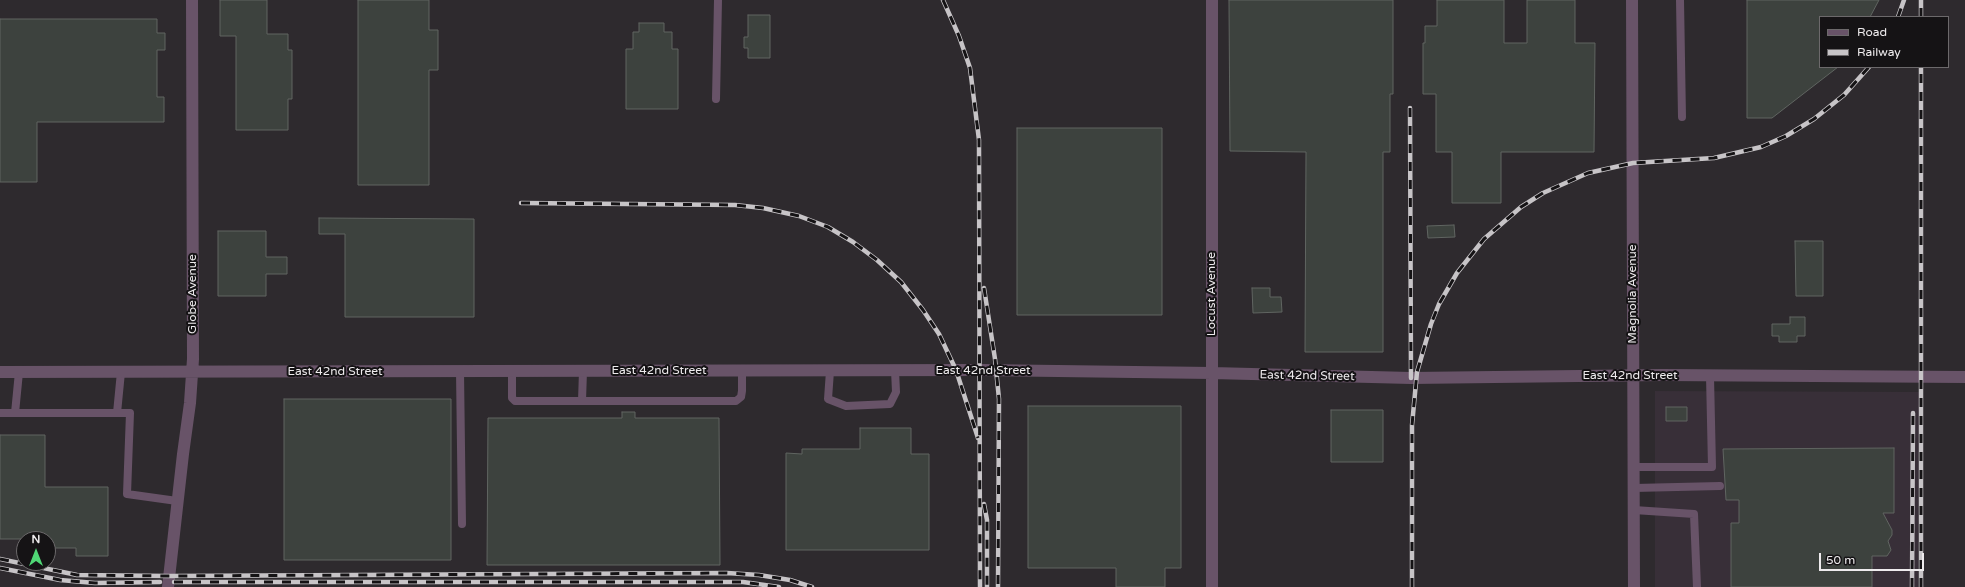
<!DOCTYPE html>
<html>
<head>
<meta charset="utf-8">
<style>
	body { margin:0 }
	#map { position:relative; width:1965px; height:587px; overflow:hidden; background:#2e2a2e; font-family:"Varela Round",sans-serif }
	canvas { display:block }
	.legend { position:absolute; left:1819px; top:16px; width:130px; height:52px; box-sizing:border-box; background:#151315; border:1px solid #6c696b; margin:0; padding:5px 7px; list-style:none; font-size:12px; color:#eeebed }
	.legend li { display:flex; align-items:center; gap:8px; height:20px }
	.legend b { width:20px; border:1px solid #6c696b }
	.north { position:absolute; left:16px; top:531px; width:40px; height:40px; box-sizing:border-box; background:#151315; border:1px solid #6c696b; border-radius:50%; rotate:0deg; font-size:11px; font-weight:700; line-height:16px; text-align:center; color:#eeebed }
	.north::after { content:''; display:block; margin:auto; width:14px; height:18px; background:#4fd675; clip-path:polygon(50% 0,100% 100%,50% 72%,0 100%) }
	.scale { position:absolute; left:1819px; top:553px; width:105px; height:18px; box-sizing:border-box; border:2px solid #eeebed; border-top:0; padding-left:5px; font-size:12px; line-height:14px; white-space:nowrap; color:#eeebed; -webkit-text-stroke:3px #151315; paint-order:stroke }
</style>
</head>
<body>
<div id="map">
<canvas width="1965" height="587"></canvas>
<ul class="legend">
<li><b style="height:5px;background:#685368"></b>Road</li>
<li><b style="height:5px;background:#c7c4c7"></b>Railway</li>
</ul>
<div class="north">N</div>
<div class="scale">50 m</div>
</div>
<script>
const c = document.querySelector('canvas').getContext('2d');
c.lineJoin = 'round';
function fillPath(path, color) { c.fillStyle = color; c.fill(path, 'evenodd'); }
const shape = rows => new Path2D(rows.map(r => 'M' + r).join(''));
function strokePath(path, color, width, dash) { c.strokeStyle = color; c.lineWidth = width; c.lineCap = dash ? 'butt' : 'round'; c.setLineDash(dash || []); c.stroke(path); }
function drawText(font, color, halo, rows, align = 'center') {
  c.font = font + ' "Varela Round",sans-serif'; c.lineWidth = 4; c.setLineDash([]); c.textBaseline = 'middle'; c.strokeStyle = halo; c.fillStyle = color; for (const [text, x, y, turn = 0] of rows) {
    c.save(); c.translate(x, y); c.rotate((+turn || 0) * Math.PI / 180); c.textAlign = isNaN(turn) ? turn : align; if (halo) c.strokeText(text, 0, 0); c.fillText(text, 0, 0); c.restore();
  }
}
const built = shape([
	[1655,391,1919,392,1918,587,1655,587]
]);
const building = shape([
	[220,0,267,0,267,34,288,34,288,50,292,50,292,99,288,99,288,130,236,130,236,36,220,36,220,0],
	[358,0,429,0,429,30,438,30,438,70,429,70,429,185,358,185,358,0],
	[1229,0,1393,0,1393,94,1390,94,1390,152,1383,152,1383,352,1305,352,1306,152,1230,151,1229,0],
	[1437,0,1504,0,1504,43,1527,43,1527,0,1575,0,1575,43,1595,43,1594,152,1501,152,1501,203,1452,203,1452,152,1436,152,1436,94,1423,94,1423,43,1425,43,1425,26,1437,26,1437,0],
	[1747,0,1879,0,1870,17,1820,17,1820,67,1838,67,1772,118,1747,118,1747,0],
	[748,15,770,15,770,58,748,58,748,48,744,48,744,37,748,37,748,15],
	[0,19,157,19,157,33,165,33,165,50,157,50,157,97,164,97,164,122,37,122,37,182,0,182,0,19],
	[639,23,664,23,664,32,672,32,672,49,678,49,678,109,626,109,626,49,633,49,633,32,639,32,639,23],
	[1017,128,1162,128,1162,315,1017,315,1017,128],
	[319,218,474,219,474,317,345,317,345,234,319,234,319,218],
	[1454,225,1455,237,1428,238,1427,226,1454,225],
	[218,231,266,231,266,257,287,257,287,274,266,274,266,296,218,296,218,231],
	[1795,241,1823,241,1823,296,1796,296,1795,241],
	[1252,288,1270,288,1270,297,1281,297,1282,312,1253,313,1252,288],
	[1790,317,1805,317,1805,336,1797,336,1797,342,1779,342,1779,336,1772,336,1772,324,1790,324,1790,317],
	[284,399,451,399,451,560,284,560,284,399],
	[1028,406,1181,406,1181,568,1165,568,1165,587,1116,587,1116,568,1028,568,1028,406],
	[1666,407,1687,407,1687,421,1666,421,1666,407],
	[1331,410,1383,410,1383,462,1331,462,1331,410],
	[622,412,635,412,635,418,719,418,720,565,487,565,488,418,622,418,622,412],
	[860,428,911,428,911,454,929,454,929,550,786,550,786,453,802,454,802,449,860,449,860,428],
	[0,435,45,435,45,487,108,487,108,556,76,556,76,548,48,548,48,539,0,539,0,435],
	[1894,448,1894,513,1883,513,1892,530,1892,535,1888,541,1891,550,1887,556,1872,556,1872,587,1731,587,1731,523,1739,523,1739,500,1726,500,1723,449,1894,448]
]);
const service = shape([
	[1680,0,1682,117],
	[716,99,718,0],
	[460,371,462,524],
	[512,371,512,398,515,401,736,401,741,397,742,391,742,371],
	[830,371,828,399,846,406,890,404,896,392,895,370],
	[582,401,583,371],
	[0,413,130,413,127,494,177,501],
	[15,413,19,372],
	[117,413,121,372],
	[1634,467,1712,467,1710,376],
	[1634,488,1720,486],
	[1634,510,1694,514,1697,587]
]);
const minor = shape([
	[1212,0,1212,587],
	[1632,0,1634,587],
	[0,372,980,370,1212,373,1411,378,1663,375,1965,377],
	[168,587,183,454,190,403,193,359,192,0]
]);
const rail = shape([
	[943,0,959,36,970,68,979,140,980,587],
	[1898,17,1904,0],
	[1921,17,1921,0],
	[1410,108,1411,378],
	[521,203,735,205,763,208,799,216,828,227,853,242,877,260,901,282,923,310,939,334,956,370,978,438],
	[984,288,995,359,999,399,998,587],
	[984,504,987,520,987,587],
	[0,559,77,575,169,576,727,573,759,575,790,580,812,587],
	[0,568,60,580,95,583,160,582],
	[174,582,743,582,779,587],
	[1412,587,1412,425,1417,372,1431,324,1439,304,1457,273,1484,239,1521,207,1543,193,1588,173,1633,163,1714,158,1761,147,1786,136,1814,119,1844,95,1869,67],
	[1912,587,1913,413],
	[1921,587,1921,67]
]);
const streetNames = [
	["Globe Avenue",193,294,-90],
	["Locust Avenue",1212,294,-90],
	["Magnolia Avenue",1633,294,-90],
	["East 42nd Street",659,371],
	["East 42nd Street",983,371],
	["East 42nd Street",335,372],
	["East 42nd Street",1307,376,1],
	["East 42nd Street",1630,376]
];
fillPath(built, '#382f38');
fillPath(building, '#3d423e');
strokePath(building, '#606561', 1);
strokePath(service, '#685368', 8);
strokePath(minor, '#685368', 12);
strokePath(rail, '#c7c4c7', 4.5);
strokePath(rail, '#151315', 3, [9]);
drawText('12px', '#eeebed', '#151315', streetNames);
</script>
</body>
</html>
